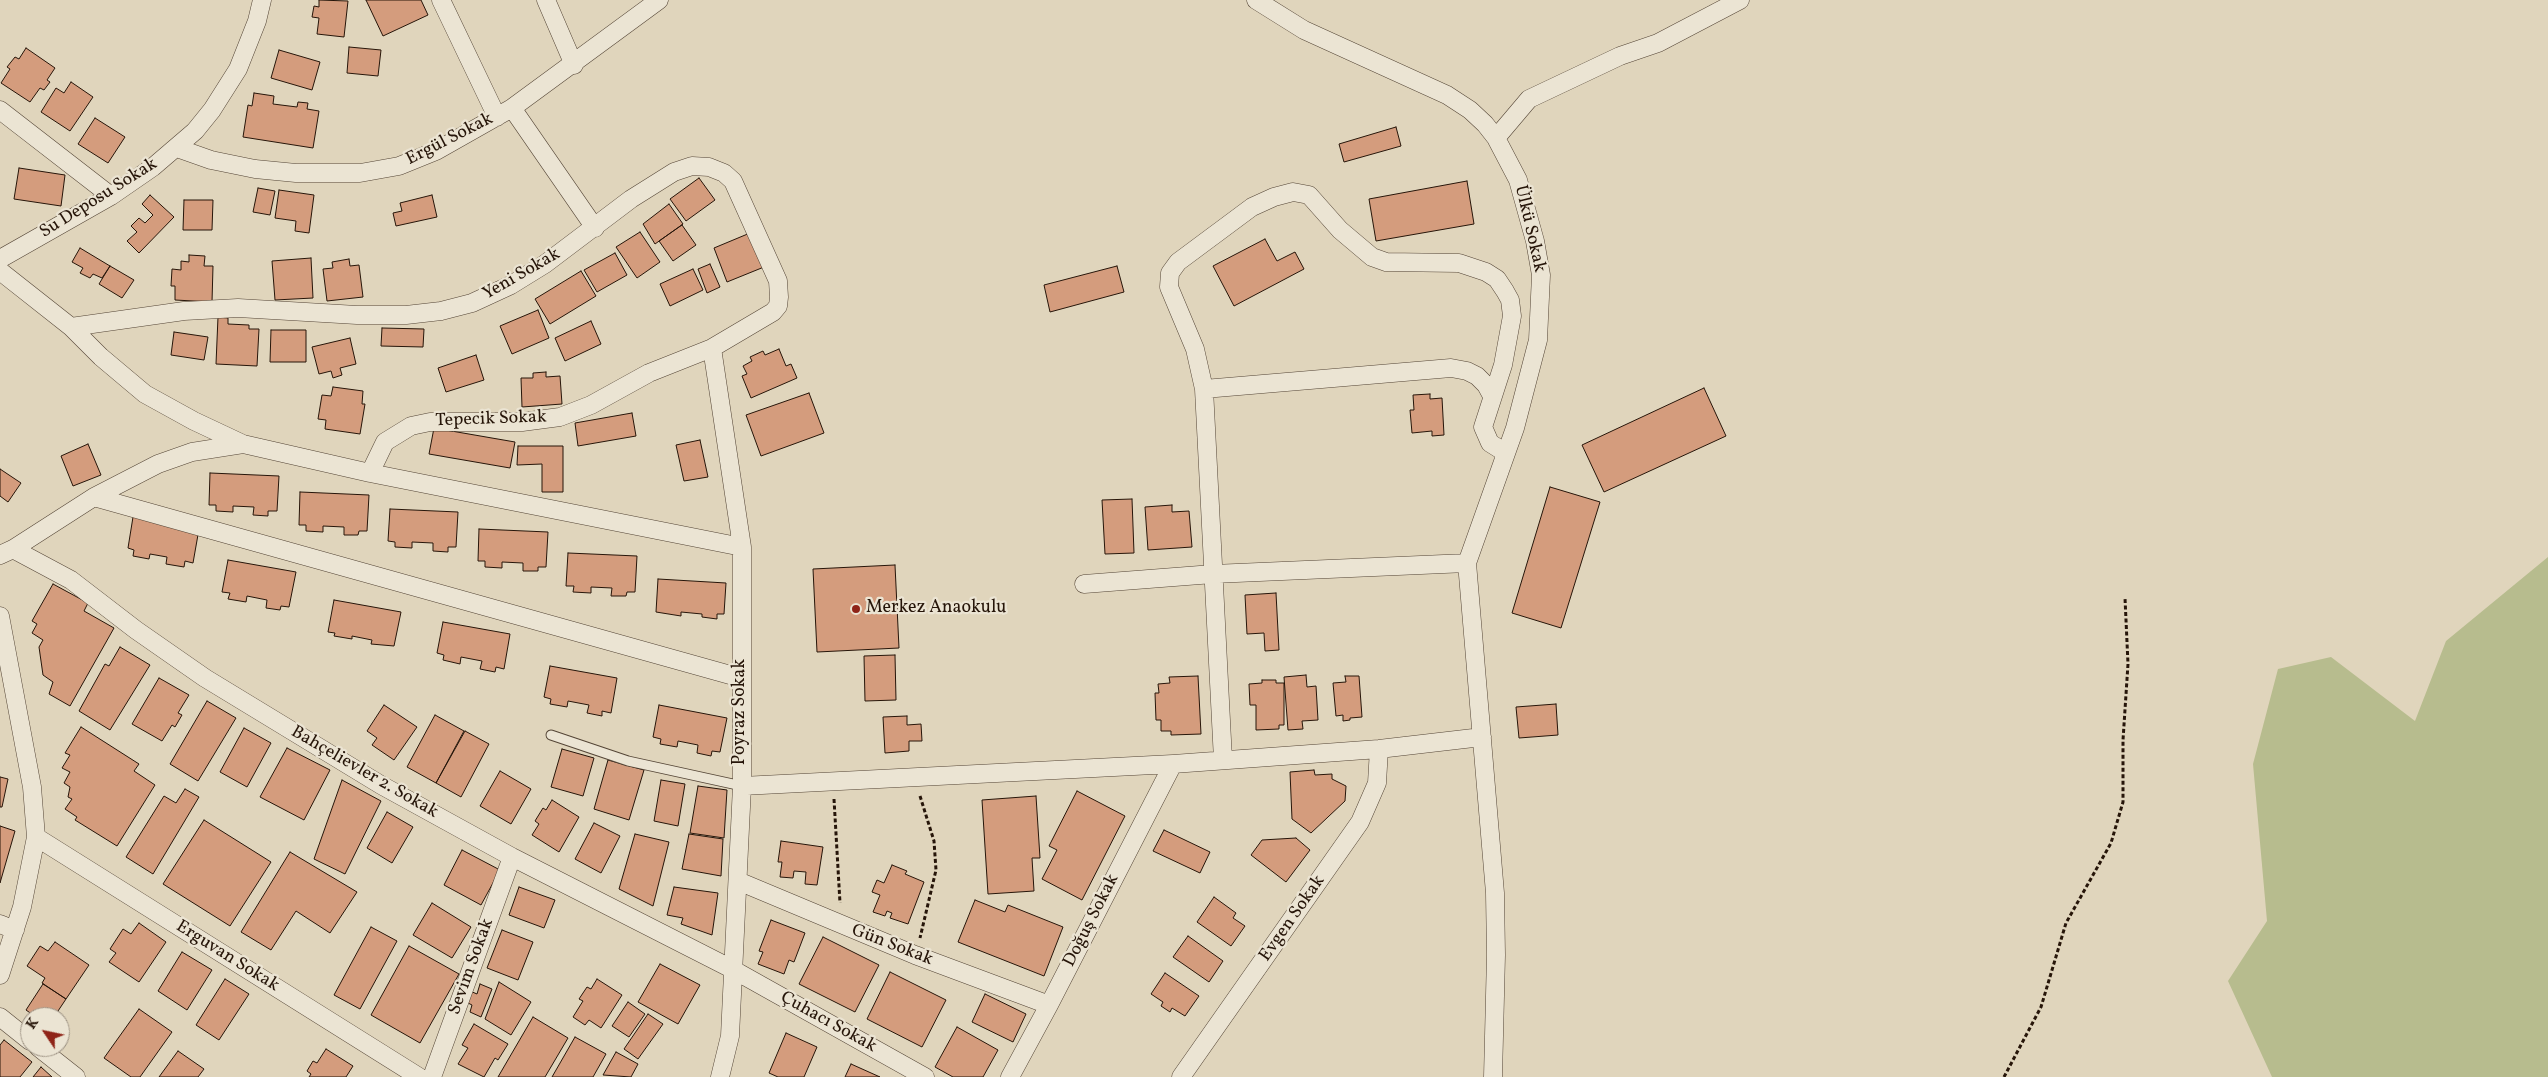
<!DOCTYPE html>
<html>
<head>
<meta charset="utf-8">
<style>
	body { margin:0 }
	#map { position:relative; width:2548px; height:1077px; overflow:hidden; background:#e0d5bc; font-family:Vollkorn,serif }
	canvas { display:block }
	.north { position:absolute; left:20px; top:1007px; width:50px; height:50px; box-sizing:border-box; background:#ebe4d3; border:1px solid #9c9182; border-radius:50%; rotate:304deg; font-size:14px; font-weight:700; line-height:20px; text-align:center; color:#261509 }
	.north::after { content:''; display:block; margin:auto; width:18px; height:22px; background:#8f2418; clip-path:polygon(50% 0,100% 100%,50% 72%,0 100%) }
</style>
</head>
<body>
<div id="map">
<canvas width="2548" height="1077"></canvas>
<div class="north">K</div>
</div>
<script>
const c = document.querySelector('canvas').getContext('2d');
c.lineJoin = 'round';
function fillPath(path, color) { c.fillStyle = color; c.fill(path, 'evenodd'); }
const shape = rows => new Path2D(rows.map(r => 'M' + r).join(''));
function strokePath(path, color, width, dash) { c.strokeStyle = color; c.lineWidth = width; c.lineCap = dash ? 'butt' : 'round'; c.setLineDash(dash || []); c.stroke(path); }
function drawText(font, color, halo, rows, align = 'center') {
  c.font = font + ' Vollkorn,serif'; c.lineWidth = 4.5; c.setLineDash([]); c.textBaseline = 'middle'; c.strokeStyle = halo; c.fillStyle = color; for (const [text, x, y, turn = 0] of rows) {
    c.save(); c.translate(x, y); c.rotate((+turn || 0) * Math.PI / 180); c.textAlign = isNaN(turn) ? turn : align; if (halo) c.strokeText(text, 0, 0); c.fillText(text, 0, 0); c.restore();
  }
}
const green = shape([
	[2548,557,2548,1077,2272,1077,2228,981,2267,921,2253,764,2278,669,2331,657,2415,721,2446,641]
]);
const building = shape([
	[319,0,348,1,344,37,317,34,319,18,312,17,314,6,319,7,319,0],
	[366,0,421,0,428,15,383,36,366,0],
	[349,47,381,50,378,76,347,73,349,47],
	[26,48,55,68,47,80,50,82,44,90,40,88,30,102,1,83,10,69,7,67,15,57,19,59,26,48],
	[279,50,320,62,312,90,271,78,279,50],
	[71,82,93,97,70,131,41,112,56,88,64,93,71,82],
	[254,93,274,96,273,104,297,107,298,102,308,103,307,109,319,111,313,148,243,137,248,105,252,106,254,93],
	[95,118,125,137,108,163,78,144,95,118],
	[1396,127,1401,146,1344,162,1339,144,1396,127],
	[19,168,65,175,61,206,14,199,19,168],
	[699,178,715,200,686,221,670,199,699,178],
	[1467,181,1474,224,1376,241,1369,199,1467,181],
	[258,188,275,191,270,215,253,212,258,188],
	[279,190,314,195,309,233,295,231,296,221,275,218,279,190],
	[150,195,174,217,139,253,127,241,137,232,131,226,139,218,145,223,153,215,142,204,150,195],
	[432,195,437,217,396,226,393,213,402,211,400,203,432,195],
	[184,200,213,200,212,230,183,230,184,200],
	[669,204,683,224,655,244,643,224,669,204],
	[682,225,696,245,673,261,659,241,682,225],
	[640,232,660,262,637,278,616,247,640,232],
	[750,233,764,267,727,282,714,248,750,233],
	[1265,239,1277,261,1295,252,1304,269,1234,306,1213,266,1265,239],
	[80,248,110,266,102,278,93,274,90,278,80,273,83,268,72,262,80,248],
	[615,253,627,275,597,292,584,270,615,253],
	[189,255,205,256,204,266,213,266,212,302,175,300,175,286,171,286,172,269,181,270,181,261,189,262,189,255],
	[311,258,313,298,275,300,272,261,311,258],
	[349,259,350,266,359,265,363,297,327,301,323,269,333,268,332,262,349,259],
	[710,264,720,287,707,293,698,269,710,264],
	[110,266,134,280,122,298,99,284,110,266],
	[1117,266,1124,292,1050,312,1044,285,1117,266],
	[693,269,703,290,670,306,660,284,693,269],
	[581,271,596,296,550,324,535,299,581,271],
	[538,310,549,338,512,354,500,326,538,310],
	[218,317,228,318,228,324,249,325,249,329,259,329,257,366,216,364,218,317],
	[591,321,601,344,565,361,555,338,591,321],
	[382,328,424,329,423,347,381,346,382,328],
	[271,330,306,330,306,362,270,362,271,330],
	[174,332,208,337,204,360,171,355,174,332],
	[350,338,356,364,340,368,342,375,333,378,331,371,319,374,312,347,350,338],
	[779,349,786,366,791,364,797,378,751,398,742,376,747,374,743,366,752,361,750,357,763,351,765,355,779,349],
	[476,355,484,380,446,392,438,368,476,355],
	[546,372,546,377,560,376,562,404,522,407,521,378,533,378,533,373,546,372],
	[333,387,363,391,362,404,365,404,360,434,325,429,326,420,318,419,322,395,331,396,333,387],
	[1704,388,1726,436,1604,492,1582,445,1704,388],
	[809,393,824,433,761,456,746,415,809,393],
	[1430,394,1430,399,1442,398,1444,435,1432,436,1432,431,1412,433,1410,410,1414,410,1413,395,1430,394],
	[632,413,636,436,578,446,575,423,632,413],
	[434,428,515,442,510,468,429,454,434,428],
	[700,440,708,477,684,481,676,445,700,440],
	[88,444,101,475,73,486,61,456,88,444],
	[518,446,563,446,563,492,542,492,542,464,517,465,518,446],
	[0,469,21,483,8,502,0,496,0,469],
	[210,473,279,476,277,511,268,511,268,516,253,515,254,507,233,506,233,512,216,511,216,505,209,505,210,473],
	[1550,487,1600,502,1561,628,1512,613,1550,487],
	[300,492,369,495,367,531,359,531,358,535,344,535,344,527,323,526,323,532,306,531,306,525,299,525,300,492],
	[1132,499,1134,553,1105,554,1102,500,1132,499],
	[1172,505,1172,512,1189,511,1192,547,1148,550,1145,507,1172,505],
	[390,509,458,512,456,547,448,547,448,552,433,551,433,543,412,542,412,548,395,547,395,542,388,541,390,509],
	[133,517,199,529,193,563,185,561,184,567,166,564,167,557,150,554,149,559,133,556,134,550,128,548,133,517],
	[479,529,548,532,546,567,538,567,538,571,523,571,523,563,502,562,502,568,485,567,485,561,478,561,479,529],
	[568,553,637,556,635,592,627,592,626,596,611,596,612,588,591,587,591,593,573,592,574,586,566,586,568,553],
	[228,560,296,572,289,607,281,606,280,610,266,608,267,600,247,596,246,602,228,599,230,593,222,592,228,560],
	[895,565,899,648,817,652,813,569,895,565],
	[658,579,726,583,724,614,717,614,717,619,702,617,702,614,681,612,681,616,656,612,658,579],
	[53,584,88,603,84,611,114,628,70,706,49,694,53,682,43,675,39,647,43,640,32,633,37,624,32,621,53,584],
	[1276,593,1279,650,1265,651,1264,633,1247,634,1245,595,1276,593],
	[334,600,401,612,394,646,371,644,372,640,352,636,352,639,334,636,335,633,328,632,334,600],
	[443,622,510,634,504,669,496,667,495,672,480,669,482,661,461,657,460,664,443,660,444,655,437,653,443,622],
	[120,647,150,665,110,730,79,711,105,664,109,666,120,647],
	[895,655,896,700,865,701,864,656,895,655],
	[550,666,617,678,611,713,602,711,602,716,587,713,589,705,568,701,567,707,550,704,551,699,544,697,550,666],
	[1306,675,1307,687,1316,686,1318,720,1302,721,1303,729,1288,730,1284,677,1306,675],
	[1198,676,1201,734,1171,735,1171,731,1161,731,1161,720,1156,720,1155,693,1159,693,1158,684,1170,683,1169,677,1198,676],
	[1345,676,1359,676,1362,717,1350,718,1350,720,1343,721,1343,715,1336,716,1333,683,1346,682,1345,676],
	[159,678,189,695,178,713,182,715,175,727,172,725,162,741,132,724,159,678],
	[1262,680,1276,680,1276,683,1284,683,1284,725,1279,725,1279,729,1256,730,1256,705,1250,705,1249,684,1262,683,1262,680],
	[207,701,236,718,198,781,170,764,207,701],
	[1556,704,1558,735,1519,738,1516,707,1556,704],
	[384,705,417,727,394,760,372,745,377,738,367,731,384,705],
	[659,705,727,718,720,752,712,751,711,756,697,753,698,745,678,741,677,747,660,744,661,739,653,737,659,705],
	[435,715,464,731,436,783,407,767,435,715],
	[907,716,907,725,921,724,922,741,909,741,909,751,885,753,883,717,907,716],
	[81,727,139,764,134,771,155,785,117,846,75,820,77,817,65,809,72,799,68,797,70,787,64,783,70,772,62,768,70,755,65,753,81,727],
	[244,728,271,743,247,787,220,772,244,728],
	[465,731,489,744,461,797,436,783,465,731],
	[287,748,330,770,304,820,260,797,287,748],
	[562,749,594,758,583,796,551,787,562,749],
	[608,760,644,770,629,820,594,809,608,760],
	[1314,770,1315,775,1332,774,1332,779,1346,786,1345,801,1311,833,1292,819,1290,772,1314,770],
	[500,771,531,789,511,824,480,806,500,771],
	[0,777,8,779,2,807,0,807,0,777],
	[342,780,381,801,345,874,314,859,342,780],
	[661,780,685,784,678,826,654,821,661,780],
	[698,786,727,790,724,838,690,833,698,786],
	[185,789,199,797,153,874,126,857,164,796,176,803,185,789],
	[1077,791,1125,816,1082,900,1042,879,1057,850,1049,846,1077,791],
	[1036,796,1040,858,1032,858,1034,891,988,894,982,800,1036,796],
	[552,800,579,817,559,852,532,835,539,824,535,821,543,808,546,810,552,800],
	[387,812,413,827,392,863,367,848,387,812],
	[204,820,271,862,230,926,163,884,204,820],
	[594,823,620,836,601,873,575,859,594,823],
	[0,826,15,831,0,883,0,826],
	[1164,830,1210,852,1200,873,1153,851,1164,830],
	[635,834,669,842,653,906,619,889,635,834],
	[689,834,723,839,721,876,682,869,689,834],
	[1296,838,1310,850,1286,882,1251,855,1262,840,1296,838],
	[781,841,823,847,817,885,805,884,806,872,794,871,793,878,780,877,782,862,778,862,781,841],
	[462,850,500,870,481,905,444,885,462,850],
	[290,852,357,892,330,933,296,911,271,950,241,932,290,852],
	[892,865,907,871,905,874,924,882,908,924,890,918,892,913,887,911,885,916,873,912,880,895,872,892,877,880,884,883,892,865],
	[519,887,555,900,544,928,509,915,519,887],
	[674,887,718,893,712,935,681,924,683,918,667,915,674,887],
	[1214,897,1236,913,1233,918,1245,926,1231,946,1197,922,1214,897],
	[975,900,1005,912,1008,905,1063,927,1044,976,958,942,975,900],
	[432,903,471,927,452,958,413,935,432,903],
	[771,920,805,933,794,962,789,960,784,974,758,964,763,952,759,951,771,920],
	[139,923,166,942,139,982,109,962,116,953,110,949,123,929,131,934,139,923],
	[371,927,397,941,360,1009,334,995,371,927],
	[502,930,533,942,518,980,487,968,502,930],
	[1188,936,1223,961,1209,982,1173,957,1188,936],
	[823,937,879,965,855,1012,799,984,823,937],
	[55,942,89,965,66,999,42,983,45,978,27,966,40,946,48,951,55,942],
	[409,946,459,974,420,1043,371,1015,409,946],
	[182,952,212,970,187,1010,158,991,182,952],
	[660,964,700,985,678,1024,638,1002,660,964],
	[890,972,946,1000,922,1047,867,1019,890,972],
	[1165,973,1199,996,1185,1016,1172,1008,1170,1012,1161,1006,1163,1002,1151,994,1165,973],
	[225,979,249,994,219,1040,196,1025,225,979],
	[597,979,622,995,601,1028,589,1020,585,1025,573,1017,583,1001,579,999,587,987,591,989,597,979],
	[499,982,531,1002,511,1035,485,1019,499,982],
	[43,984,66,999,54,1017,36,1017,26,1010,43,984],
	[480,984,492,989,481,1017,470,1012,472,1005,466,1002,470,991,477,994,480,984],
	[985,994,1026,1014,1013,1042,972,1022,985,994],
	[628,1002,645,1014,629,1037,612,1026,628,1002],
	[139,1009,172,1032,140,1077,131,1077,104,1058,139,1009],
	[648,1014,663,1024,638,1059,624,1049,648,1014],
	[533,1017,568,1038,545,1077,498,1077,533,1017],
	[474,1024,508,1044,498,1060,495,1058,484,1077,458,1064,468,1048,462,1045,474,1024],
	[957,1027,998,1050,983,1077,953,1077,935,1067,957,1027],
	[786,1033,817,1047,804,1077,778,1077,769,1073,786,1033],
	[575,1037,606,1054,593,1077,552,1077,575,1037],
	[4,1040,32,1062,20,1077,0,1077,0,1045,4,1040],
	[326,1049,353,1066,346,1077,309,1077,311,1074,307,1071,313,1061,317,1063,326,1049],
	[178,1051,204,1069,198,1077,159,1077,178,1051],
	[616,1052,638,1064,631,1077,603,1075,616,1052],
	[851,1064,880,1077,845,1077,851,1064],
	[41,1067,52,1077,33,1077,41,1067]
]);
const path = shape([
	[920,796,934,841,936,870,920,938],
	[834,799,840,903],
	[2004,1077,2041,1007,2066,923,2111,843,2123,802,2123,740,2128,664,2125,598]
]);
const lane = shape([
	[551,735,628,761,742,786]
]);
const street = shape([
	[441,0,497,117],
	[546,0,574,65],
	[1256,0,1304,30,1447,95,1470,110,1485,124,1496,138,1518,180,1535,241,1541,275,1538,340,1515,428,1467,563,1495,893,1496,955,1493,1077],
	[512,108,595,228],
	[0,110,111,196],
	[1496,138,1529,99,1620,56,1658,43,1740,0],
	[177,148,211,160,255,169,296,173,360,173,399,166,436,151,512,108,659,0],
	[0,259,111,196,153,167,195,131,212,110,238,69,257,21,262,0],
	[0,271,71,327,101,357,145,394,194,421,243,444],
	[71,327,184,311,238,308,357,315,406,315,441,311,472,303,511,285,545,264,631,199,674,172,692,166,709,167,724,173,733,181,778,281,779,297,778,306,773,312,712,348,649,373,591,405,560,417,522,422,430,422,411,426,385,442,370,473],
	[712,348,742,547,742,786,730,1036,720,1077],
	[1204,389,1451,368,1467,371,1477,376,1486,385,1492,396],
	[94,497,741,678],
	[13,549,71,580,136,630,205,678,381,785,512,857,732,969,925,1077],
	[0,555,13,549,94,497,158,464,192,452,243,444,370,473,742,547],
	[1084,584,1213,574,1467,563],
	[0,616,32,787,36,837,22,907,0,975],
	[1223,760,1204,389,1195,349,1169,287,1170,273,1178,262,1252,207,1274,197,1293,192,1309,195,1340,230,1372,257,1386,262,1459,263,1486,272,1497,279,1505,291,1510,300,1512,316,1503,365,1483,427,1490,443,1506,453],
	[742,786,1173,764,1379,749,1482,737],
	[36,837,419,1077],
	[738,881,915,955,1049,1005],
	[0,924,15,930],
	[0,1017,30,1041],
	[38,1047,76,1077],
	[432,1077,512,857],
	[1010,1077,1049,1005,1173,764],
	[1181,1077,1360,822,1377,783,1379,749]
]);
const markers = [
	[856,609,5,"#8f2418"]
];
const streetNames = [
	["Ergül Sokak",450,140,-27],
	["Su Deposu Sokak",99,199,-32],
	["Ülkü Sokak",1529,229,77],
	["Yeni Sokak",522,275,-30],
	["Tepecik Sokak",491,420,-2],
	["Poyraz Sokak",741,712,-90],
	["Bahçelievler 2. Sokak",364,773,30],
	["Evgen Sokak",1293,919,-55],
	["Doğuş Sokak",1092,921,-63],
	["Gün Sokak",892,946,21],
	["Erguvan Sokak",227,957,32],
	["Sevim Sokak",472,967,-70],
	["Çuhacı Sokak",828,1023,29]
];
const poiNames = [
	["Merkez Anaokulu",866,609]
];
fillPath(green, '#b7bc8e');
fillPath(building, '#d49c7d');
strokePath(building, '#261509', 1);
strokePath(lane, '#544536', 11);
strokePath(street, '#544536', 19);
strokePath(path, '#261509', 3, [4, 2.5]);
strokePath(lane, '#ebe4d3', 9);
strokePath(street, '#ebe4d3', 18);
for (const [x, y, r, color] of markers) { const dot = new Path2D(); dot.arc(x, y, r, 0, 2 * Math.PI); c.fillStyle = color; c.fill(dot); strokePath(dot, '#ebe4d3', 2); }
drawText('18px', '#261509', '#ebe4d3', streetNames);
drawText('18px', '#261509', '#ebe4d3', poiNames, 'left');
</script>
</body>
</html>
